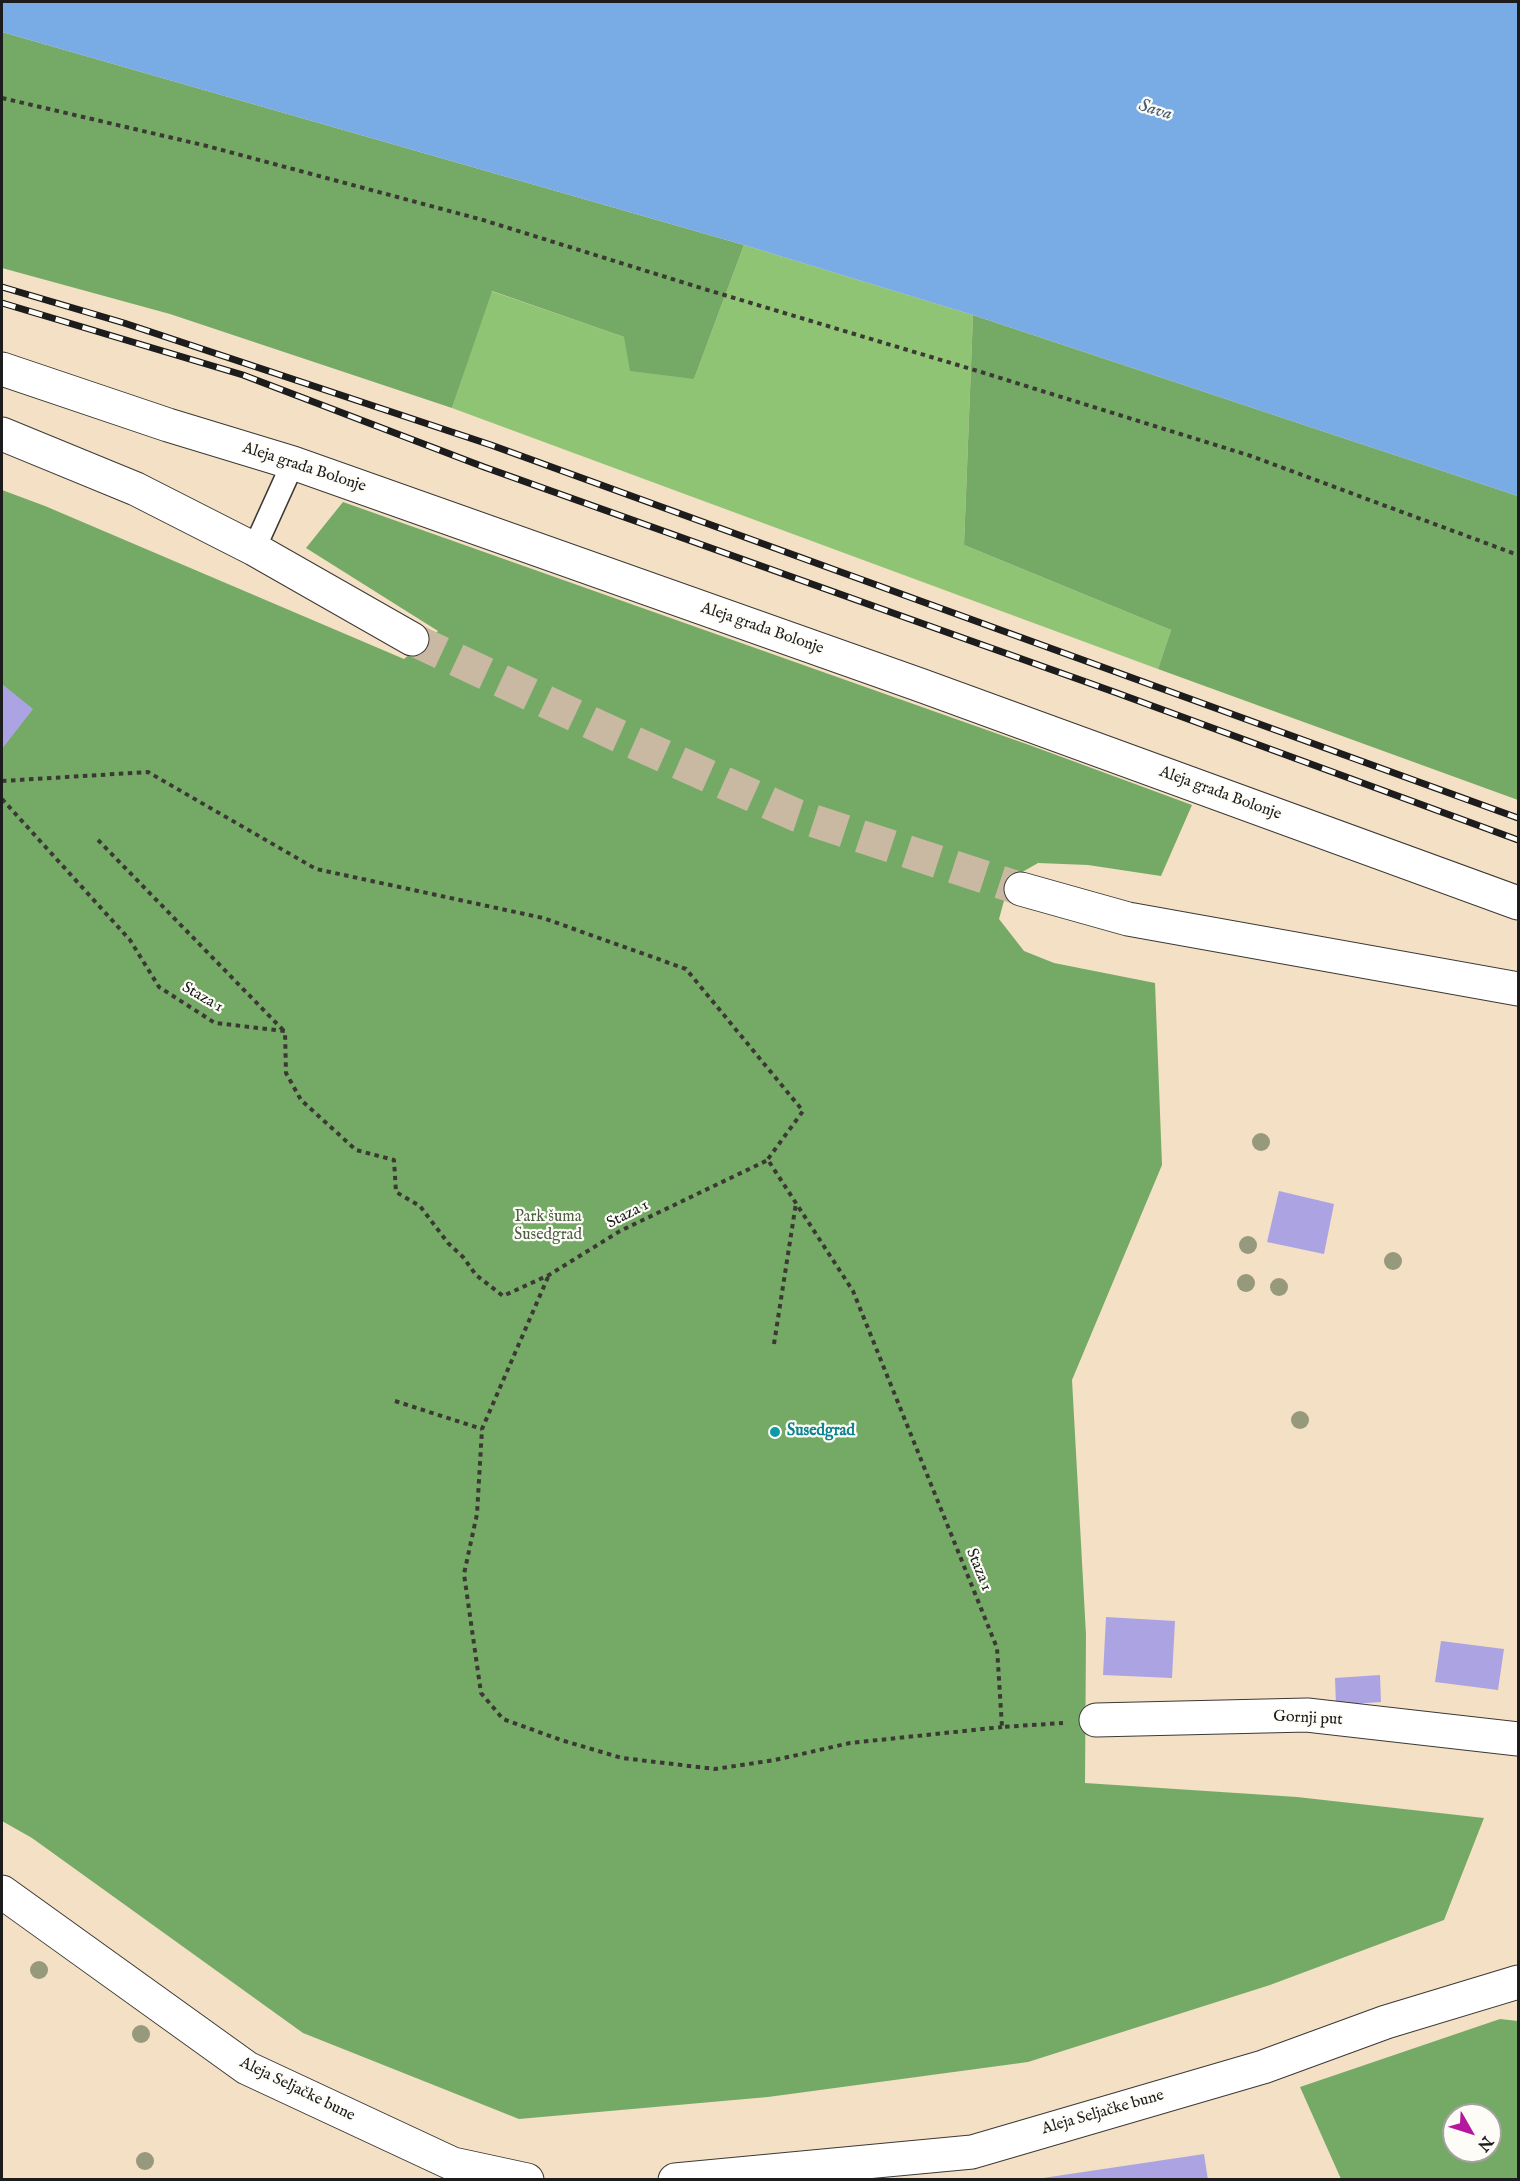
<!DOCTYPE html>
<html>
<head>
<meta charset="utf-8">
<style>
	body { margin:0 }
	#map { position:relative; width:1520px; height:2181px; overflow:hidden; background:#f4e0c4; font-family:"IM FELL English",serif }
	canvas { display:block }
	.frame { position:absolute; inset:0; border:3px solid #1c1c1c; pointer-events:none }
	.north { position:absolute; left:1442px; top:2103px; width:60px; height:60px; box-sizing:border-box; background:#fdfcf7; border:2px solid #a3a29f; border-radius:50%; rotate:129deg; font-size:16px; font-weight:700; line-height:24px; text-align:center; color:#1c1c1c }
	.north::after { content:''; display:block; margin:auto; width:21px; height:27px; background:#b5179e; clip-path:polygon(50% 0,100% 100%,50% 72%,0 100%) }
</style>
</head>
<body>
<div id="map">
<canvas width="1520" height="2181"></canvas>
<div class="frame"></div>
<div class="north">N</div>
</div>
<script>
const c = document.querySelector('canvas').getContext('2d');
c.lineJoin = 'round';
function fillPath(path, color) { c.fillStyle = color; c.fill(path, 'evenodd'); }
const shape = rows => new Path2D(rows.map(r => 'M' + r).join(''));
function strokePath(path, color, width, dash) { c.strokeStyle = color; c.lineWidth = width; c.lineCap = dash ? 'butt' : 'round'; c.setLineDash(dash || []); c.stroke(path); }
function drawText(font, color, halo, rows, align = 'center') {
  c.font = font + ' "IM FELL English",serif'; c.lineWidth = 4.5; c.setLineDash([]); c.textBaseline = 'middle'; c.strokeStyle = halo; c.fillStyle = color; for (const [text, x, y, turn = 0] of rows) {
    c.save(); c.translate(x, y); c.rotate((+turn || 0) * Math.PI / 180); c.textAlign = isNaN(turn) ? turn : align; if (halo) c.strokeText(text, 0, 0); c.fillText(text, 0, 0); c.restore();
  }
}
const green = shape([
	[744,245,973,315,964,545,1171,630,1158,669,452,408,491,291,624,337,694,379]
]);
const forest = shape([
	[2,32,744,245,694,379,630,371,624,337,492,291,452,408,170,314,2,268],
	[973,315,1518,496,1518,800,1158,669,1171,630,964,545],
	[2,490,45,506,404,659,438,631,306,548,343,502,1032,746,1192,805,1161,876,1088,865,1038,863,1010,879,999,919,1024,951,1054,963,1155,983,1162,1165,1072,1380,1086,1635,1085,1783,1297,1797,1484,1818,1444,1920,1270,1985,1028,2062,768,2097,519,2119,303,2033,32,1838,2,1821],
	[1500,2019,1518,2021,1518,2179,1341,2179,1300,2087],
	[1454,2115,1490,2115,1490,2151,1454,2151]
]);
const water = shape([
	[2,2,1518,2,1518,496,973,315,744,245,2,32]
]);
const building = shape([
	[2,684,33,709,2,749],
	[1279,1191,1334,1204,1324,1254,1267,1242],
	[1106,1617,1175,1621,1172,1678,1103,1675],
	[1441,1641,1504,1649,1498,1690,1435,1682],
	[1380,1675,1381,1702,1336,1705,1335,1678],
	[1204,2154,1208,2180,1043,2180,1043,2178]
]);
const secondaryTunnel = shape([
	[412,639,617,735,796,815,1021,889]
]);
const path = shape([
	[2,98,207,146,483,220,701,288,981,372,1251,456,1518,555],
	[2,781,148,772,316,869,543,918,686,969,803,1111,768,1159],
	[2,799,130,940,159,987,215,1023,285,1031,286,1073,301,1100,356,1150,394,1160,396,1192,420,1206,448,1243,463,1257,476,1275,503,1296,549,1275,620,1231,768,1160,853,1291,997,1648,1002,1727,1063,1723],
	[98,840,284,1031],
	[548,1277,482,1429,477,1514,464,1574,481,1693,503,1719,561,1740,622,1758,715,1769,775,1760,850,1743,1002,1727],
	[774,1344,796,1203],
	[395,1401,482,1429]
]);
const service = shape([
	[254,549,293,463]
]);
const minor = shape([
	[1096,1720,1307,1715,1518,1739],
	[2,1892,247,2068,453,2164,527,2180],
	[675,2180,972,2152,1263,2067,1386,2022,1518,1982]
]);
const secondary = shape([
	[2,369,168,425,293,463,920,685,1518,903],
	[2,434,136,489,254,549,412,639],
	[1021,889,1128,919,1518,989]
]);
const rail = shape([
	[2,287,124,323,491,445,1518,818],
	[2,303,243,375,484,467,1117,693,1518,840]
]);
const trees = [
	[1261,1142],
	[1248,1245],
	[1393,1261],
	[1246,1283],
	[1279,1287],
	[1300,1420],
	[39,1970],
	[141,2034],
	[145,2161]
];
const markers = [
	[775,1432,6,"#0f9aa8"]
];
const streetNames = [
	["Aleja grada Bolonje",304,468,18],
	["Aleja grada Bolonje",762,629,19],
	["Aleja grada Bolonje",1220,794,20],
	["Staza 1",202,998,30],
	["Staza 1",628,1215,-27],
	["Staza 1",978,1570,68],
	["Gornji put",1308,1719,3],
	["Aleja Seljačke bune",297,2090,26],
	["Aleja Seljačke bune",1103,2113,-16]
];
const parkNames = [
	["Park šuma",548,1218],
	["Susedgrad",548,1236]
];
const cultureNames = [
	["Susedgrad",787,1432]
];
const waterNames = [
	["Sava",1155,111,17]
];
fillPath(green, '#90c475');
fillPath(forest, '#74aa66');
fillPath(water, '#79abe4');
fillPath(building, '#aca4e2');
strokePath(secondaryTunnel, '#c9b9a2', 33, [33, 16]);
strokePath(service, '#3c3935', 25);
strokePath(minor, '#3c3935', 35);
strokePath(secondary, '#3c3935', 35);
strokePath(path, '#3c3935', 4, [4.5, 4.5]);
strokePath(service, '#fff', 22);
strokePath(minor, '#fff', 33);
strokePath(secondary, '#fff', 33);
strokePath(rail, '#1c1c1c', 7);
strokePath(rail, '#fdfcf7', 4.5, [14]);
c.fillStyle = '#96997b';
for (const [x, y] of trees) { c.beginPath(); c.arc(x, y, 9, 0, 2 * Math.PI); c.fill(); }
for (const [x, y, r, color] of markers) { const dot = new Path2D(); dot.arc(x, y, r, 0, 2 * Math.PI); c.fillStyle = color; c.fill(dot); strokePath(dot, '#fdfcf7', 2); }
drawText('16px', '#1c1c1c', '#fdfcf7', streetNames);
drawText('16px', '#4a5f40', '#fdfcf7', parkNames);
drawText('bold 16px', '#0d838f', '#fdfcf7', cultureNames, 'left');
drawText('italic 18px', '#465c76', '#fdfcf7', waterNames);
</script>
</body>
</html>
